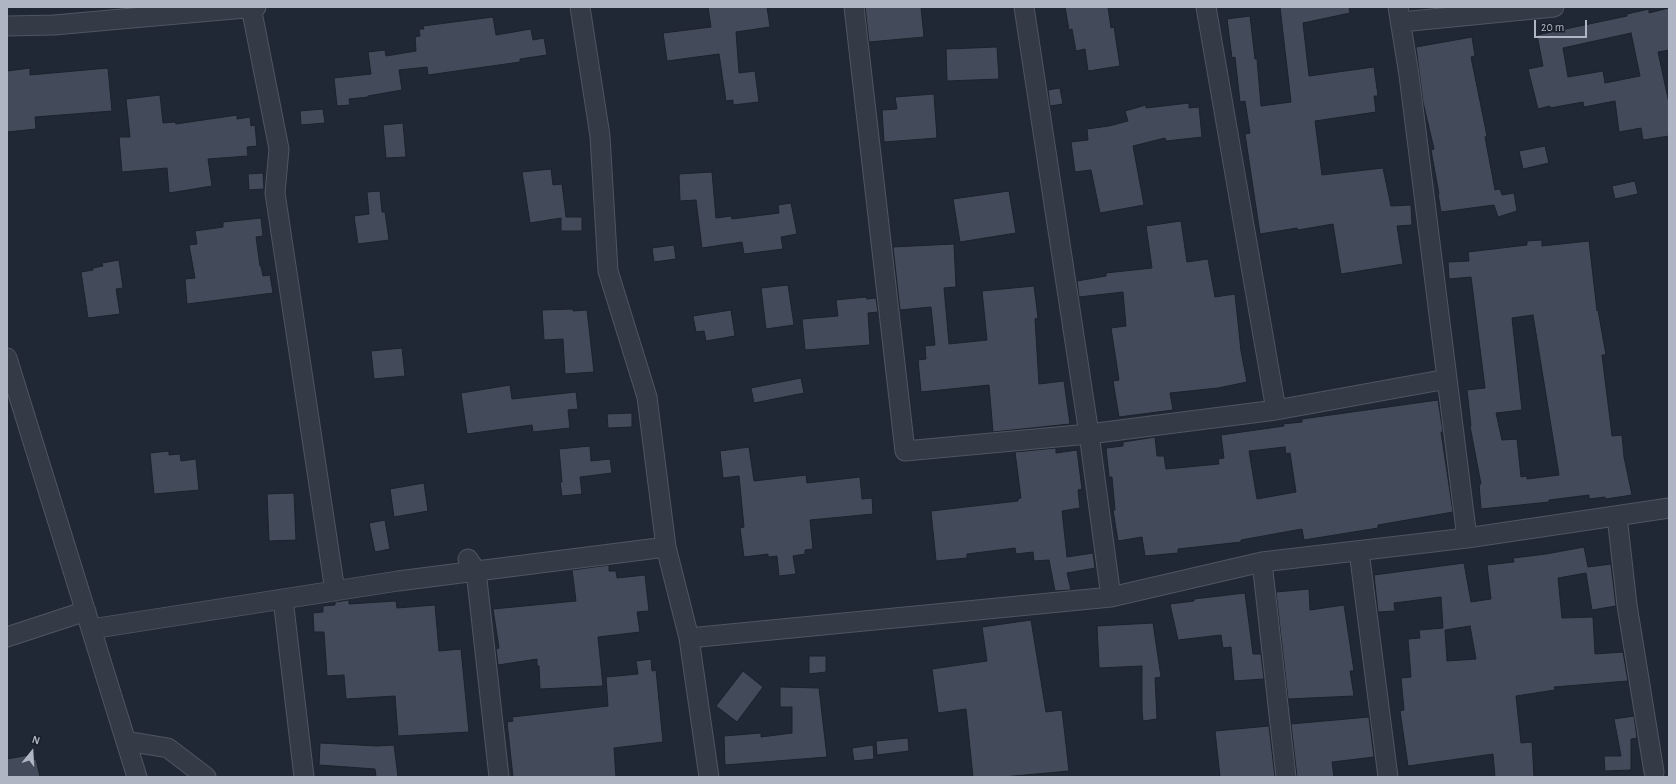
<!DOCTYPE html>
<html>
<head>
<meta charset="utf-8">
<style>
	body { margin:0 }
	#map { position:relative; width:1676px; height:784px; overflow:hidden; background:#212835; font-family:"Alegreya Sans",sans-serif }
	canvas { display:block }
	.frame { position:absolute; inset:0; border:8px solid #afb5c3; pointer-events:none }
	.north { position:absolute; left:12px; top:732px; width:40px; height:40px; -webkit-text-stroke:3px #1a202b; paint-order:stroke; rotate:18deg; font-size:11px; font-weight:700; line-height:16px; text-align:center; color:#afb5c3 }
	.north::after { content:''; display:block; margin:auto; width:14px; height:18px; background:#afb5c3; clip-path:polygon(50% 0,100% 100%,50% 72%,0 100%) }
	.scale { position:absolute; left:1534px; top:20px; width:53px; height:18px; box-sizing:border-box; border:2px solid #afb5c3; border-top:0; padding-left:5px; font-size:12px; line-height:14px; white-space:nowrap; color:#afb5c3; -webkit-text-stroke:3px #1a202b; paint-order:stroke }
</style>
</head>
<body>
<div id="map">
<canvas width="1676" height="784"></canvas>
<div class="frame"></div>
<div class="north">N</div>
<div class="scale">20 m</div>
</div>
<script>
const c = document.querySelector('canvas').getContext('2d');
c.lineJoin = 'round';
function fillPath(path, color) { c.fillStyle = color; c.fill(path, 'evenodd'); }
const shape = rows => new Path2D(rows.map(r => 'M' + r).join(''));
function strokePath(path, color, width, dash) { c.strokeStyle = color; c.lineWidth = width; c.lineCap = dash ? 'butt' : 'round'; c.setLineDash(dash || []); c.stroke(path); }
const building = shape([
	[708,7,767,7,770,27,736,32,739,73,755,71,759,102,733,105,733,100,726,101,719,54,667,61,663,33,711,27,708,7],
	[865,7,921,7,924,37,869,42,865,7],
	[1065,7,1108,7,1111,28,1114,27,1120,66,1088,71,1085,49,1076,51,1072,29,1069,30,1065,7],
	[1280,7,1349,7,1350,13,1303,23,1309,76,1374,67,1378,96,1374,96,1376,112,1315,121,1322,175,1383,168,1391,206,1411,205,1412,225,1397,226,1403,264,1341,274,1333,224,1298,230,1297,228,1260,234,1245,134,1250,133,1245,101,1240,102,1235,57,1232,58,1227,19,1250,16,1255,59,1257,59,1261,106,1291,102,1280,7],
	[1669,8,1669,50,1658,52,1669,103,1669,136,1643,140,1641,128,1619,132,1615,101,1584,107,1583,102,1550,108,1550,106,1538,109,1528,69,1543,66,1537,35,1627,16,1627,14,1649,9,1649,13,1669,8],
	[1631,33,1640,76,1605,83,1603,71,1568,77,1563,48,1631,33],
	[493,17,496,35,531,29,533,40,544,38,547,55,520,59,520,62,428,75,427,67,399,70,402,90,368,96,368,97,349,99,350,105,337,106,334,78,371,74,368,52,385,50,386,56,416,51,415,37,420,36,419,29,424,29,423,26,493,17],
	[1472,37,1475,56,1471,57,1487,136,1485,137,1495,190,1500,189,1502,195,1514,193,1517,211,1498,217,1494,205,1441,212,1438,194,1439,194,1431,150,1434,149,1423,102,1416,47,1472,37],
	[997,47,999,79,947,81,946,49,997,47],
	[30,68,30,75,108,68,112,111,35,117,36,129,7,132,7,71,30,68],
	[1060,88,1063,104,1050,106,1048,90,1060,88],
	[934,94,937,138,884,142,882,110,897,109,895,97,934,94],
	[160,95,163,123,175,122,176,124,237,115,237,119,250,117,251,126,255,125,257,146,247,147,248,156,208,159,212,186,169,193,167,168,122,172,119,137,130,137,126,99,160,95],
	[1189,103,1189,108,1199,107,1202,137,1166,141,1165,138,1133,146,1144,205,1100,213,1091,170,1075,172,1071,142,1088,140,1087,129,1109,126,1128,121,1125,111,1146,105,1146,108,1189,103],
	[323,109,325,123,301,125,300,111,323,109],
	[403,123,406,157,386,158,383,125,403,123],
	[1545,146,1549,163,1523,169,1519,151,1545,146],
	[551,169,553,185,562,184,566,217,582,217,582,231,561,231,561,218,530,223,522,172,551,169],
	[712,172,716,218,731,216,732,219,779,213,778,205,791,203,797,234,781,237,783,249,744,254,742,242,702,248,696,200,680,201,679,174,712,172],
	[263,173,264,189,249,190,248,174,263,173],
	[1635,181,1638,194,1615,199,1612,186,1635,181],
	[380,191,382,212,385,212,389,240,358,244,354,216,369,214,367,192,380,191],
	[1009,191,1016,233,960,242,953,199,1009,191],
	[261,218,263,236,256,237,260,266,261,266,263,276,270,275,273,293,187,304,185,279,195,278,189,245,197,244,195,231,223,227,223,222,261,218],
	[1181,221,1187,262,1208,259,1215,297,1235,294,1241,351,1247,382,1218,388,1170,393,1173,410,1119,417,1113,381,1119,380,1111,328,1126,326,1123,292,1079,297,1077,281,1106,276,1106,273,1152,268,1146,226,1181,221],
	[1542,240,1542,246,1589,241,1597,311,1598,310,1606,355,1602,355,1612,436,1622,435,1624,457,1632,495,1606,499,1605,497,1589,499,1589,495,1549,500,1549,502,1481,509,1479,484,1481,484,1470,426,1471,426,1467,390,1485,388,1471,277,1449,279,1448,262,1469,261,1468,252,1527,245,1527,241,1542,240],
	[1533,315,1559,475,1527,479,1527,476,1521,477,1517,439,1502,440,1496,413,1522,410,1512,318,1533,315],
	[954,244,956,287,944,288,949,344,987,340,982,291,1034,286,1038,318,1035,319,1039,384,1064,381,1070,424,993,432,989,385,921,392,918,360,926,359,925,346,935,345,931,307,900,310,893,247,954,244],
	[674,245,676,259,654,262,652,248,674,245],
	[119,260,123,288,116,289,120,314,88,318,81,272,93,270,93,268,103,266,102,263,119,260],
	[788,285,794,325,766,329,761,288,788,285],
	[866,297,867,299,876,298,878,312,868,313,870,345,805,350,802,319,838,316,836,300,866,297],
	[573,309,573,311,587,310,594,372,565,374,563,339,544,340,542,310,573,309],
	[731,310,735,336,706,341,704,331,696,332,693,316,731,310],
	[402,348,405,376,374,379,371,351,402,348],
	[801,378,804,393,754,403,751,388,801,378],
	[510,385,512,399,576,392,578,409,568,410,570,428,533,432,532,425,467,434,461,393,510,385],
	[1438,400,1443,432,1441,432,1453,512,1378,525,1378,528,1304,540,1302,529,1241,540,1241,542,1178,549,1178,553,1145,556,1142,537,1118,541,1113,510,1115,510,1112,477,1109,477,1106,448,1123,446,1123,442,1155,437,1157,456,1164,456,1166,469,1219,464,1218,459,1224,458,1221,435,1284,426,1283,424,1302,422,1302,419,1438,400],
	[1285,447,1286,454,1290,453,1296,492,1257,499,1249,451,1285,447],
	[632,413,632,427,608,428,607,414,632,413],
	[590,446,591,461,610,459,612,473,580,477,582,494,562,496,560,482,562,482,559,449,590,446],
	[749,447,754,481,806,475,807,483,860,477,862,499,872,498,873,514,810,520,813,549,805,550,805,554,793,556,796,574,779,576,777,556,768,557,768,554,744,557,740,528,744,527,739,476,723,478,720,451,749,447],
	[1056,448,1056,453,1077,450,1082,489,1078,490,1080,508,1062,511,1067,557,1093,553,1095,568,1067,573,1071,590,1055,591,1049,560,1034,561,1033,552,1016,554,1015,548,967,554,967,558,936,561,931,511,1018,501,1018,499,1021,498,1015,452,1056,448],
	[169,451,169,455,180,454,181,461,196,459,199,490,154,494,150,453,169,451],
	[424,483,428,511,394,517,390,489,424,483],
	[294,493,296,540,269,541,267,494,294,493],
	[385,520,390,549,375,552,369,523,385,520],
	[1584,547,1588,567,1611,564,1616,606,1592,610,1586,573,1558,578,1562,618,1593,617,1595,654,1623,652,1628,681,1554,687,1555,690,1516,696,1521,743,1532,742,1534,777,1495,777,1493,754,1408,766,1400,711,1404,710,1401,678,1411,677,1408,639,1420,638,1419,630,1443,628,1441,597,1394,603,1395,611,1378,612,1374,575,1464,563,1471,602,1491,599,1487,565,1514,562,1513,558,1546,554,1584,547],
	[1470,626,1476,659,1447,661,1445,630,1470,626],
	[609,565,609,571,616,571,617,578,645,575,649,611,637,612,640,632,598,637,603,686,540,689,539,666,537,666,537,659,498,665,496,649,499,648,493,609,576,601,572,570,609,565],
	[1309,589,1310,610,1344,605,1354,671,1350,671,1354,696,1288,699,1276,592,1309,589],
	[1245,593,1253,654,1261,654,1264,679,1234,681,1231,647,1223,648,1221,635,1178,640,1170,604,1194,601,1194,599,1245,593],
	[349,600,349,604,396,601,397,608,435,605,439,651,461,649,469,732,398,736,395,696,346,699,344,675,327,676,324,632,314,632,313,613,323,612,323,606,335,605,335,602,349,600],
	[1031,620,1046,712,1062,710,1069,771,1003,777,973,777,966,709,938,713,932,669,987,661,982,627,1031,620],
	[1153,623,1161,677,1155,678,1157,719,1143,721,1142,710,1142,666,1099,668,1097,626,1153,623],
	[809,656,826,656,826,672,809,674,809,656],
	[651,659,652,671,656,670,663,742,614,748,616,777,513,777,507,722,513,721,512,717,608,706,606,677,638,674,636,661,651,659],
	[743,671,763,687,737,722,716,706,743,671],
	[780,687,819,688,827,757,725,765,724,736,761,733,761,737,792,733,792,707,780,707,780,687],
	[1634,716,1637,738,1631,739,1631,770,1605,771,1604,756,1621,756,1614,719,1634,716],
	[1369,717,1374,757,1332,762,1334,777,1297,777,1291,724,1369,717],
	[1269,726,1275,777,1220,777,1215,731,1269,726],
	[908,738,909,751,877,755,876,741,908,738],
	[320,743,377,746,394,745,398,777,376,777,375,769,319,765,320,743],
	[873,745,874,759,854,761,852,748,873,745],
	[29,755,29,760,36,759,40,777,7,777,7,759,29,755]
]);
const minor = shape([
	[251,7,279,149,275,193,335,591],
	[580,7,600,136,608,271,647,397,666,547,689,638,709,777],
	[854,7,905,451,1089,434,1276,410,1447,379],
	[1024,7,1089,434,1111,597],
	[1206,7,1276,410],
	[1398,7,1409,75,1467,538],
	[1401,22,1554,7],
	[7,26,54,25,256,7],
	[7,358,137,777],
	[1617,516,1627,605,1654,772],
	[1359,551,1388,777],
	[468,559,476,571,499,777],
	[1262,562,1286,777],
	[283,599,304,777],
	[91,629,398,581,666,547],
	[7,637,86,611],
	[689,638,1111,597,1262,562,1467,538,1669,508],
	[126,741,168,748,206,777]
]);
fillPath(building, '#434b5a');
strokePath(building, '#1c222d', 1);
strokePath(minor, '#4f5561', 21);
strokePath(minor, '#353b46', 19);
</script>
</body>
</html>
